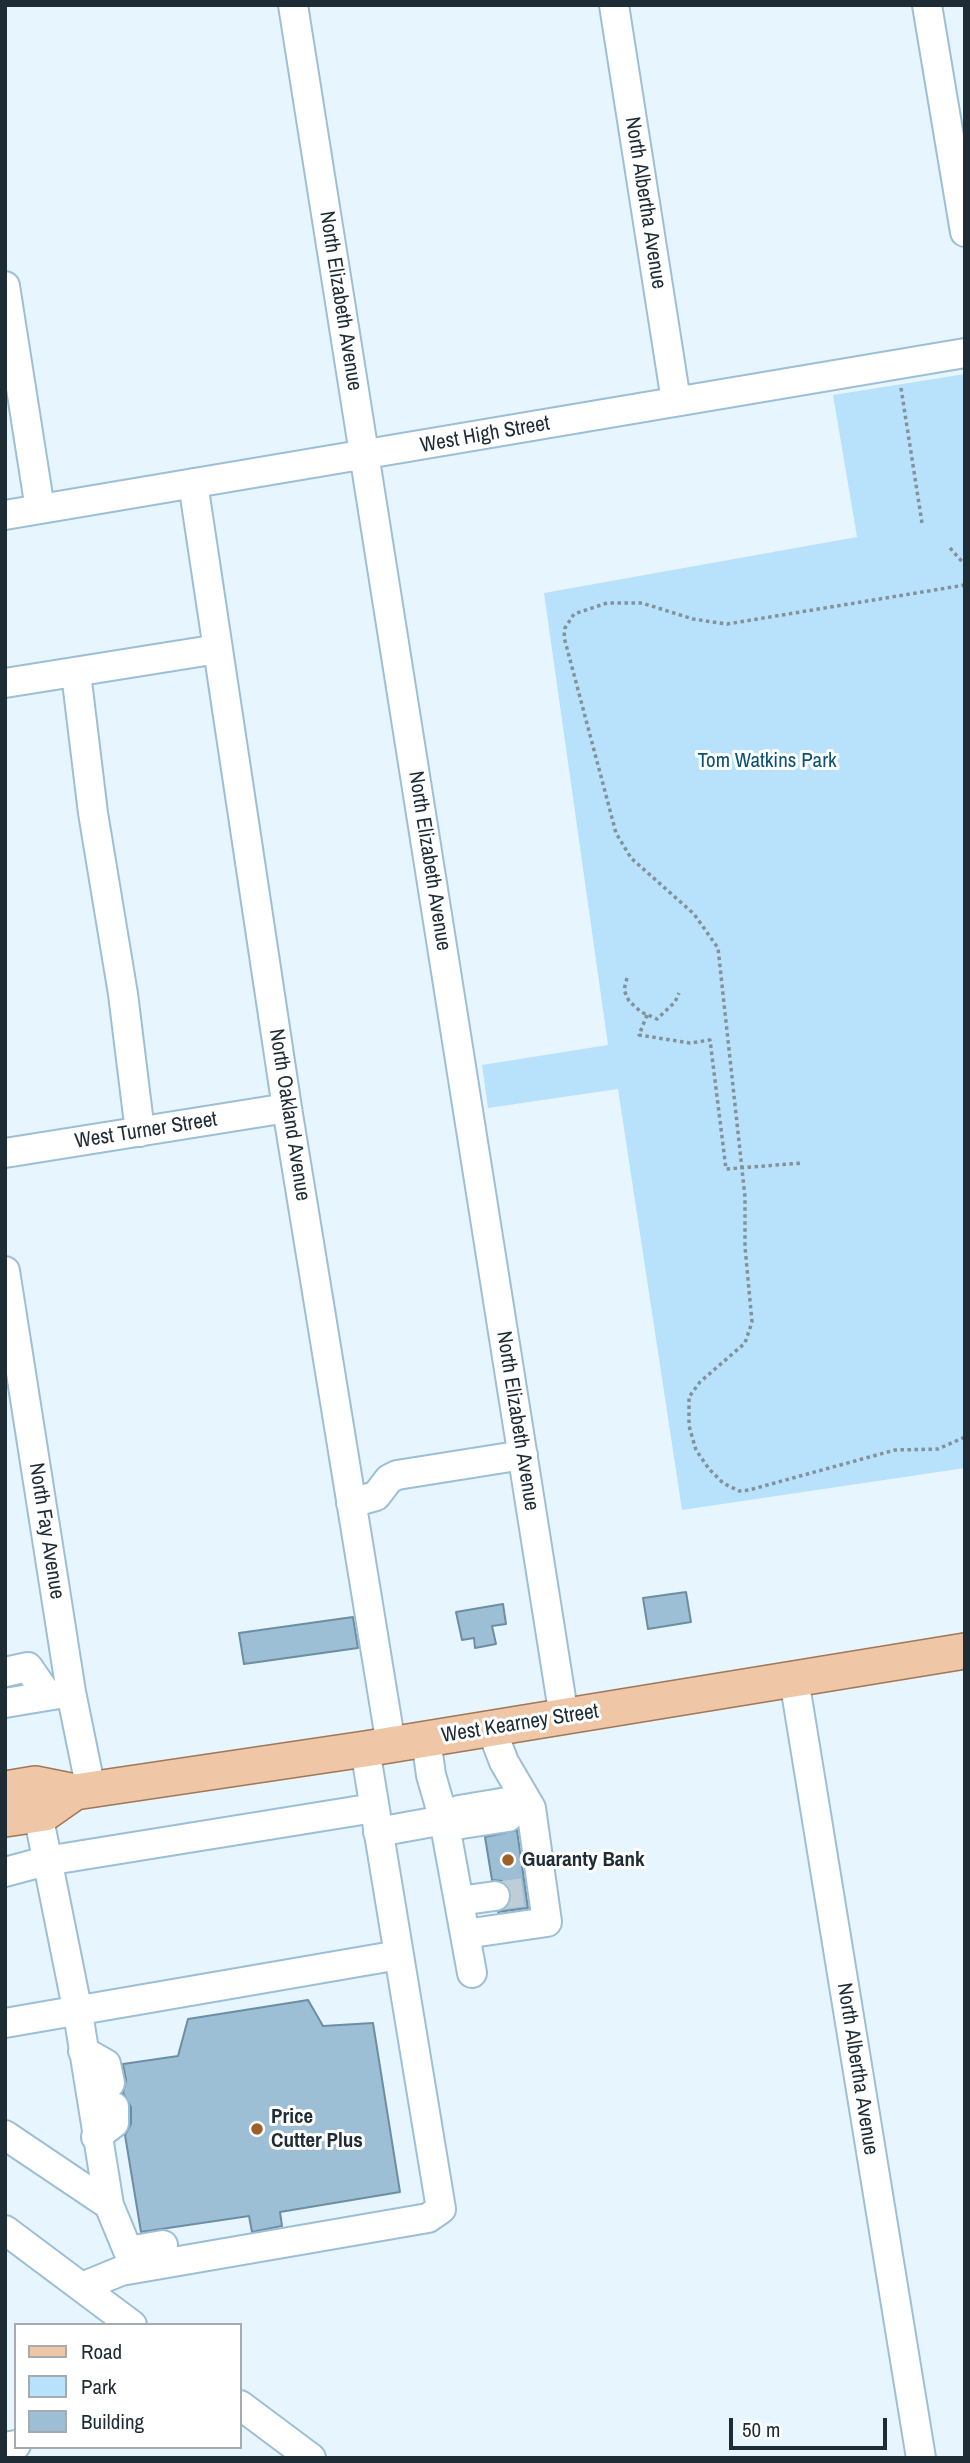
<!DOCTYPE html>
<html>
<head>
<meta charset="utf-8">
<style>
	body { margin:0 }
	#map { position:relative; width:970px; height:2463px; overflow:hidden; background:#e7f5fe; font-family:"Archivo Narrow",sans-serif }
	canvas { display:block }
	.frame { position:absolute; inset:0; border:7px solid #1e2c35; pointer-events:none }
	.legend { position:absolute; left:14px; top:2323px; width:228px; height:126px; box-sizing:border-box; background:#fff; border:2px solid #a5abae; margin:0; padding:9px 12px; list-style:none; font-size:21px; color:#1e2c35 }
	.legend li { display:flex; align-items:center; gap:14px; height:35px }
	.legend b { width:35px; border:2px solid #a5abae }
	.scale { position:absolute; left:729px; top:2418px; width:158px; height:32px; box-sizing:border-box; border:4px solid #1e2c35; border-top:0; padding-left:9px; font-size:21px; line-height:24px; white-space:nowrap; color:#1e2c35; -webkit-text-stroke:5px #fff; paint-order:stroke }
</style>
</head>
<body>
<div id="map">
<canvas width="970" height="2463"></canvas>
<div class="frame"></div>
<ul class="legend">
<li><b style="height:9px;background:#efc7a6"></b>Road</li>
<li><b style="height:19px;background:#b8e2fc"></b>Park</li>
<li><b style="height:19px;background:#9cbfd5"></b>Building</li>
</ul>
<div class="scale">50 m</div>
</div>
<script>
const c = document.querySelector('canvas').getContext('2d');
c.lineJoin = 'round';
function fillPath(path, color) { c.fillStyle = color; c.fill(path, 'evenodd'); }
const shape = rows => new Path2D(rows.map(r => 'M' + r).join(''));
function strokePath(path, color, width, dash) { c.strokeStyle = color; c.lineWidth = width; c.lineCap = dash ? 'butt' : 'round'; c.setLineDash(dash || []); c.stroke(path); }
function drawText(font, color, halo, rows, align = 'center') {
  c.font = font + ' "Archivo Narrow",sans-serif'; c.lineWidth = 6; c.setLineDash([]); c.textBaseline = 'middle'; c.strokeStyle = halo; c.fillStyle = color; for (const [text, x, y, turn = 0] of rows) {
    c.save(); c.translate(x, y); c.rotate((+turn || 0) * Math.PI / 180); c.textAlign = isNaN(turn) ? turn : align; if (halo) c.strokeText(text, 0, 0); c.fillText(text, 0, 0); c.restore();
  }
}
const green = shape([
	[965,374,965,1468,682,1510,618,1089,488,1108,482,1065,608,1045,544,593,857,537,833,395]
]);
const building = shape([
	[686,1592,691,1622,648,1629,643,1598,686,1592],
	[503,1604,506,1624,492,1626,496,1644,475,1648,474,1638,462,1640,456,1612,503,1604],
	[353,1617,358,1648,244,1664,239,1633,353,1617],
	[517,1830,528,1908,498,1912,510,1903,511,1893,502,1881,492,1880,485,1837,517,1830],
	[308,2000,323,2026,373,2023,400,2192,280,2212,282,2226,252,2232,249,2216,141,2232,125,2135,131,2124,131,2107,123,2093,126,2080,123,2064,178,2056,188,2019,308,2000]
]);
const minorTunnel = shape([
	[495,1896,533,1891]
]);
const path = shape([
	[901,388,922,523],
	[950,548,965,565],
	[965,585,727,624,693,619,642,603,607,603,574,614,565,628,564,637,616,833,631,858,694,914,718,948,745,1197,745,1247,752,1322,745,1343,700,1382,689,1397,689,1426,696,1450,709,1469,723,1483,739,1491,749,1490,895,1450,938,1449,965,1437],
	[627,978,624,990,629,1001,641,1012,657,1019,675,1002,679,993],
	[647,1015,639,1035,690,1043,710,1040,726,1169,802,1163]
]);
const minor = shape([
	[293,5,564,1717],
	[614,5,676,401],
	[927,5,965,232],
	[5,286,40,509],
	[193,483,287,1108,391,1745],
	[5,515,965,353],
	[76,673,93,813,123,994,140,1132],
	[5,683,218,649],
	[5,1153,287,1108],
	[5,1271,71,1692,91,1790],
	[351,1503,376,1496,389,1479,397,1475,523,1455],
	[5,1672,28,1667,48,1696],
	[794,1679,921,2458],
	[5,1703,71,1692],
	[426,1739,431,1775,444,1820,472,1973],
	[365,1749,399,1955],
	[38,1814,78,2013,109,2205],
	[378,1832,455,1818,462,1824,508,1817,516,1809,507,1802,459,1810,455,1818],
	[5,1872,46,1861,374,1808],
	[459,1901,495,1896],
	[465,1934,547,1922,531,1808,504,1762,491,1728],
	[5,2023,399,1955,441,2209,428,2218,121,2271,82,2287],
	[83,2051,106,2064,110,2083],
	[5,2135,109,2205,128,2251,163,2245],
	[96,2137,114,2123,114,2107],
	[5,2230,132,2325],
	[240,2405,311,2458],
	[5,2447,16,2445]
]);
const major = shape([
	[5,1789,35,1784,75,1792,365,1749,965,1651],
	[5,1819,45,1813,75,1792]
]);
const markers = [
	[508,1860,7,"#9e6026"],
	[257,2129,7,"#9e6026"]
];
const streetNames = [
	["North Albertha Avenue",645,203,81],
	["North Elizabeth Avenue",340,301,81],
	["West High Street",485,435,-10],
	["North Elizabeth Avenue",429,861,81],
	["North Oakland Avenue",289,1115,81],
	["West Turner Street",146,1131,-9],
	["North Elizabeth Avenue",517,1421,81],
	["North Fay Avenue",46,1531,81],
	["West Kearney Street",520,1724,-9],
	["North Albertha Avenue",857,2069,81]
];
const parkNames = [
	["Tom Watkins Park",767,761]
];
const poiNames = [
	["Guaranty Bank",522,1860],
	["Price",271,2117],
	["Cutter Plus",271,2141]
];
fillPath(green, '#b8e2fc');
fillPath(building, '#9cbfd5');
strokePath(building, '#6d8ea2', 2);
strokePath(minorTunnel, '#bfcdd6', 28, [28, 14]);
strokePath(minor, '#9dbfd5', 32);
strokePath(major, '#9f7857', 38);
strokePath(path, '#83919a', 3.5, [3.5, 3.5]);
strokePath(minor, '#fff', 28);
strokePath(major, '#efc7a6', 35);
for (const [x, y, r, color] of markers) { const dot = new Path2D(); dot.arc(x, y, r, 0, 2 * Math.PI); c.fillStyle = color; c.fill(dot); strokePath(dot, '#fff', 2.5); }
drawText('21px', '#1e2c35', '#fff', streetNames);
drawText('21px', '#085376', '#fff', parkNames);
drawText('bold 21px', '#1e2c35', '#fff', poiNames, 'left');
</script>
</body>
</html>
